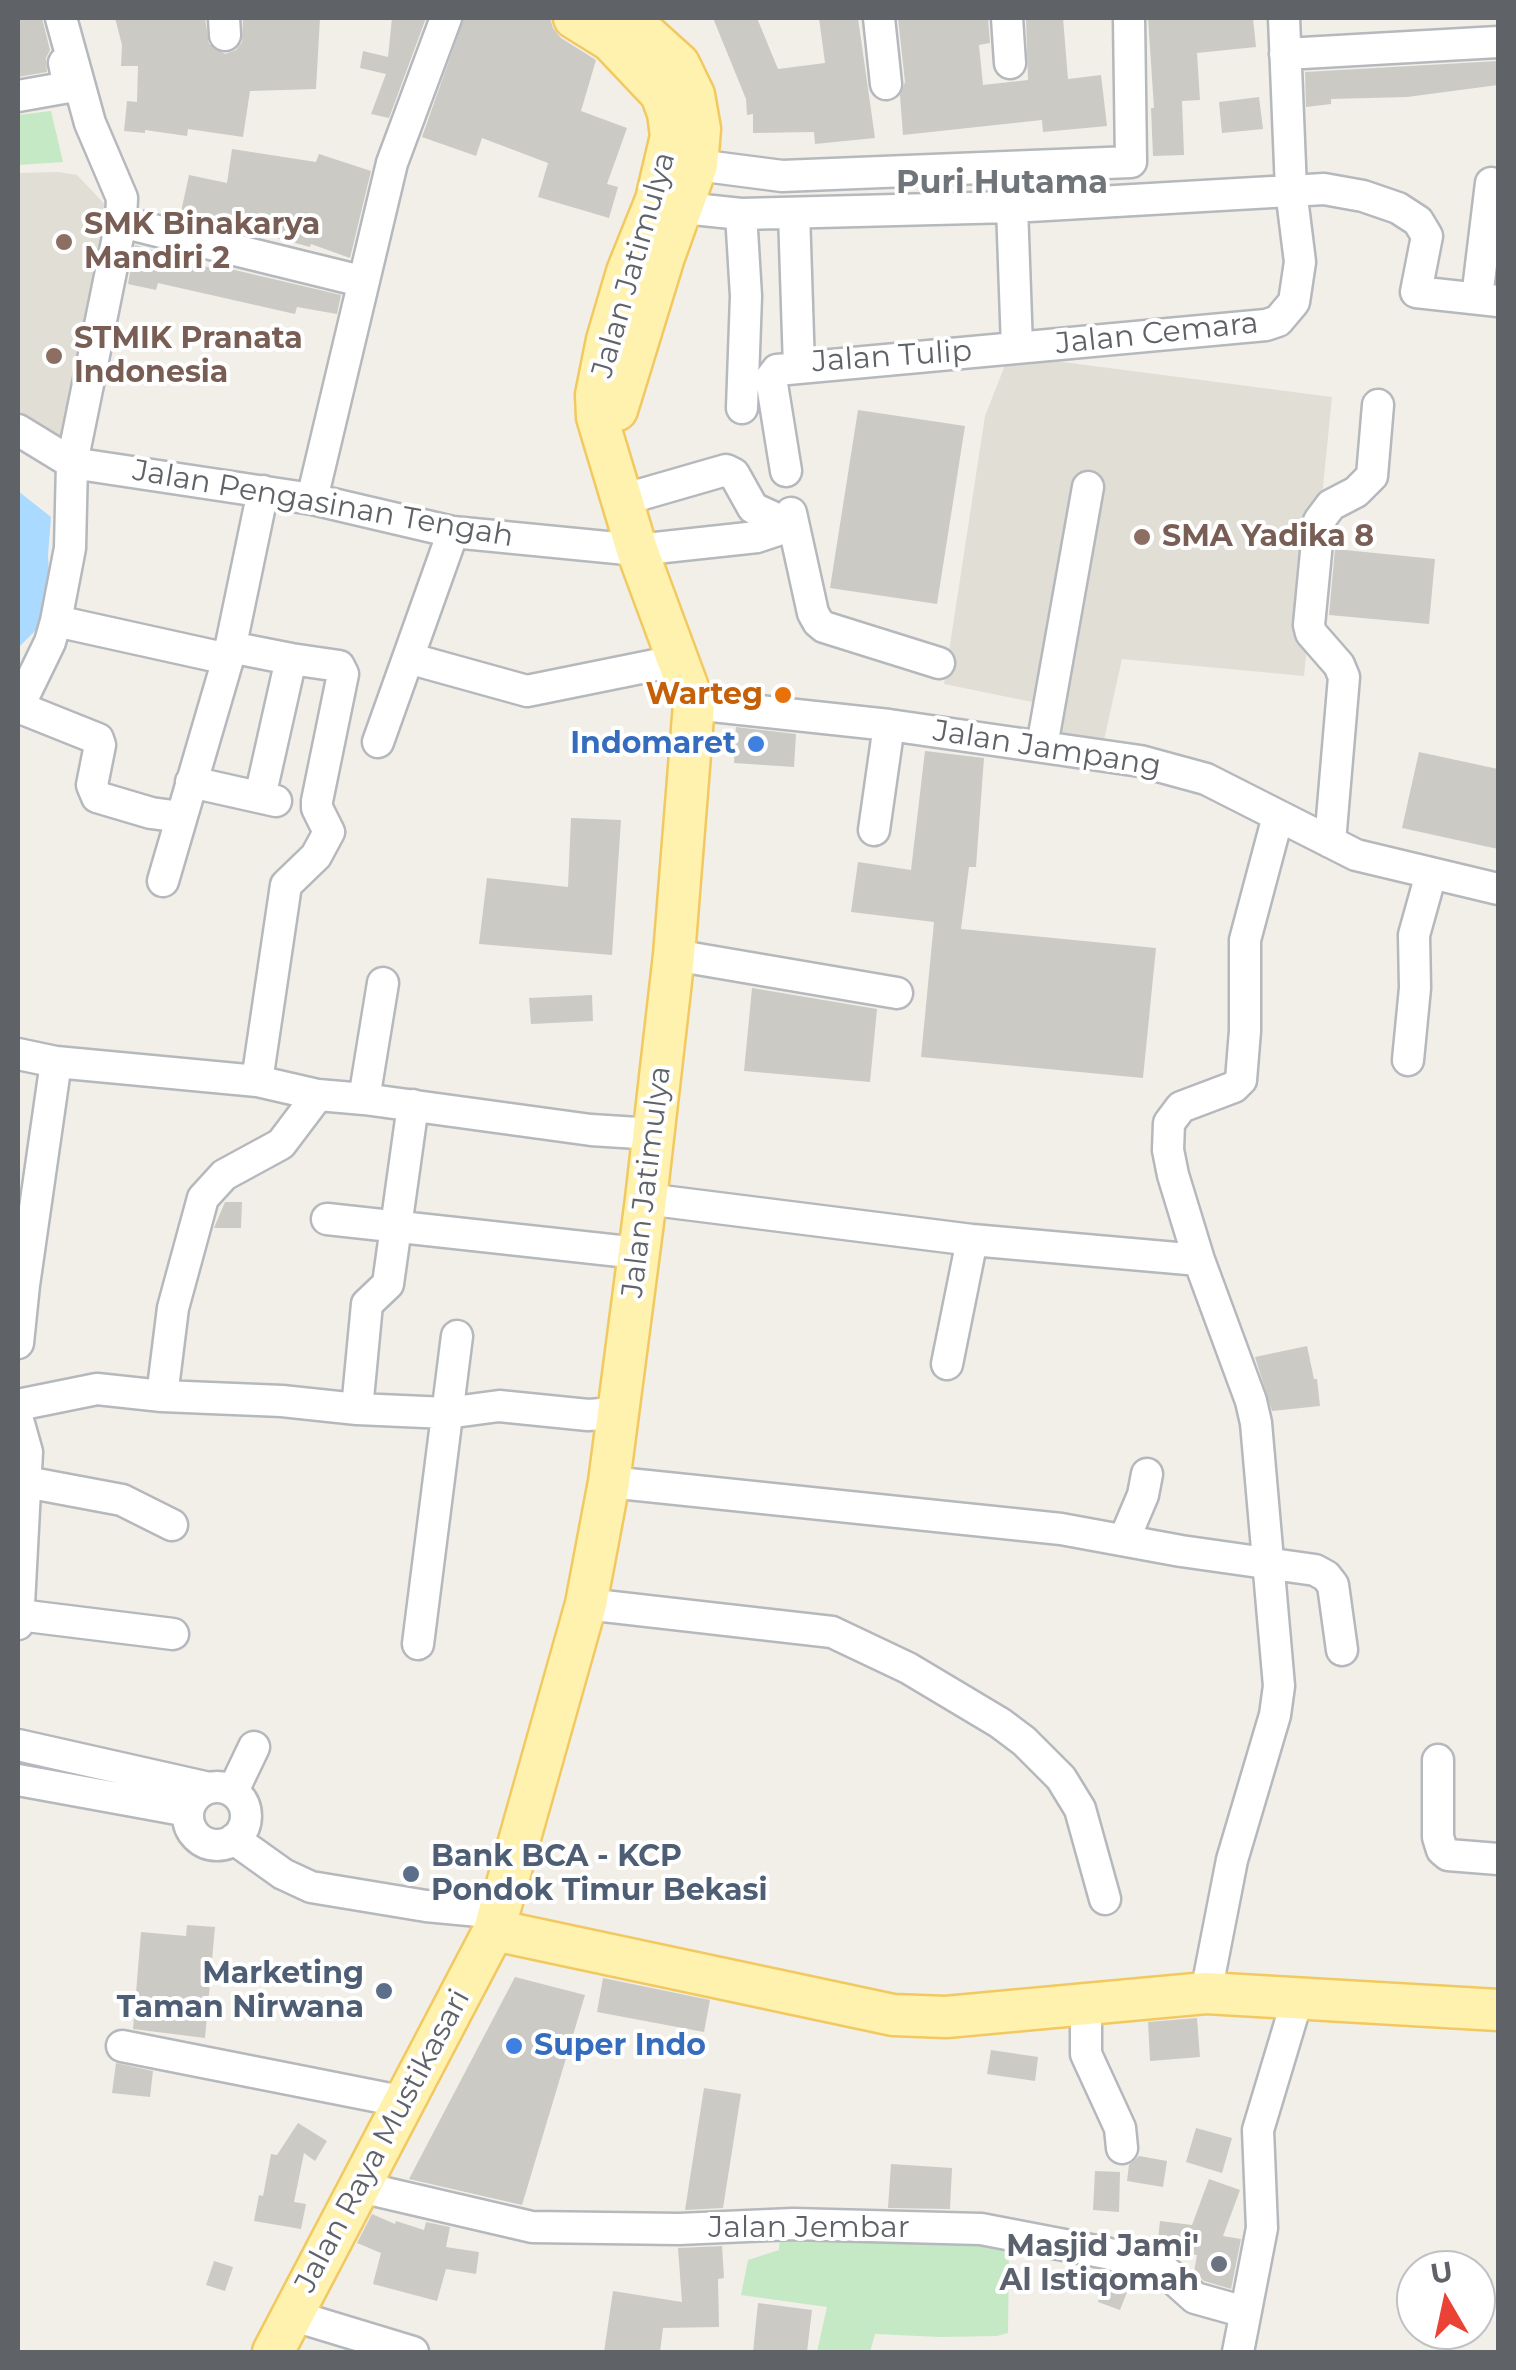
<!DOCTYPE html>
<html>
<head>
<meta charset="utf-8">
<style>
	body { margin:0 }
	#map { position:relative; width:1516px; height:2370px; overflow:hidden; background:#f1efe8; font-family:Montserrat,sans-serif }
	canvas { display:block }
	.frame { position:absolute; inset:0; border:20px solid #5f6368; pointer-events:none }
	.north { position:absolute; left:1396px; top:2250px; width:100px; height:100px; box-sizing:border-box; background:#fff; border:2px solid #bfc1c3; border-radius:50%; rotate:351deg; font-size:28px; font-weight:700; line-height:40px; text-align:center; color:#5f6368 }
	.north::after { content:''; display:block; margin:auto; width:35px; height:45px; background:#ea4335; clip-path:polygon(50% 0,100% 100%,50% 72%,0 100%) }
</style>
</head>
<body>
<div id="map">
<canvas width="1516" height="2370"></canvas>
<div class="frame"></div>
<div class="north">U</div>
</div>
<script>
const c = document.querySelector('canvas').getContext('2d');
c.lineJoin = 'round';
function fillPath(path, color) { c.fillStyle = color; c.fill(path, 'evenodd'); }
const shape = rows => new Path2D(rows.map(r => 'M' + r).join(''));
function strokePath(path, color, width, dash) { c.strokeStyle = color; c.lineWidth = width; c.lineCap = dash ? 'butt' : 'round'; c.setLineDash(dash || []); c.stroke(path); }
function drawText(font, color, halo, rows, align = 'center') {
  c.font = font + ' Montserrat,sans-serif'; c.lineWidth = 8; c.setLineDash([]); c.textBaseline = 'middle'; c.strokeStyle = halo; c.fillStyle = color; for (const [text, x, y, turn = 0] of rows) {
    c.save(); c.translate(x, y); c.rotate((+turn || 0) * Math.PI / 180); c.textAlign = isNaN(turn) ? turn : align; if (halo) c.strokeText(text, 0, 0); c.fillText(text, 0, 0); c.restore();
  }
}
const education = shape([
	[58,172,77,175,113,213,69,453,18,421,18,173],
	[1009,355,1332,397,1304,676,1122,659,1104,740,1042,731,1042,704,944,684,985,416]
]);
const green = shape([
	[51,111,63,162,18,165,18,115],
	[780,2234,1009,2247,1008,2333,997,2336,941,2337,875,2334,870,2352,817,2352,827,2307,741,2295,748,2260,779,2250]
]);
const water = shape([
	[18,491,51,517,48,555,50,596,38,628,18,648]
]);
const building = shape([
	[18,18,42,18,50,50,46,58,47,72,18,77],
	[115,18,205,18,209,44,225,54,236,50,242,42,243,18,320,18,316,89,250,91,243,137,188,129,187,136,145,130,145,133,124,131,127,101,137,102,138,66,121,66,122,45],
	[392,18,426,18,389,118,371,114,386,74,360,68,363,51,388,57],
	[464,18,550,18,553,28,561,38,596,60,581,111,627,128,607,184,618,187,609,218,538,197,548,163,482,138,476,156,422,137],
	[713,18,757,18,778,69,825,63,819,18,858,18,875,138,815,144,814,132,753,133,753,114,747,115,746,99],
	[898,18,988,18,990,43,979,45,983,85,1028,80,1026,18,1063,18,1068,79,1101,75,1107,126,1043,132,1042,120,903,135,900,95,905,82],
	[1148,18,1253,18,1256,47,1197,53,1200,100,1182,101,1184,155,1153,156,1151,108,1154,108],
	[1498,61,1498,85,1407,97,1331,99,1331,104,1306,107,1305,72],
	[1259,97,1263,129,1222,133,1219,102],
	[232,149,316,162,319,154,371,171,350,258,311,244,310,247,181,212,189,175,227,183],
	[135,245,221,271,222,267,341,295,337,314,297,307,295,314,158,283,156,290,128,284],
	[858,410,965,426,937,604,830,588],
	[1335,549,1435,559,1429,624,1329,615],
	[736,727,796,734,794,767,734,763],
	[925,751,984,758,976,867,969,867,961,929,1156,948,1143,1078,921,1057,934,922,851,912,858,862,911,870],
	[1419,752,1498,769,1498,849,1402,828],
	[571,818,621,820,612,955,479,944,487,878,568,887],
	[752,988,877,1009,870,1082,744,1071],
	[592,995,593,1021,531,1024,529,998],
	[225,1202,242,1202,241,1228,214,1228],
	[1307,1346,1314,1379,1317,1379,1320,1406,1272,1411,1255,1357],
	[187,1925,215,1927,205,2038,133,2029,141,1932,186,1936],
	[515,1977,585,1995,522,2205,409,2179],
	[603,1978,710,2000,704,2032,597,2012],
	[1197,2018,1200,2057,1150,2061,1148,2022],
	[991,2050,1038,2057,1035,2081,987,2074],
	[116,2063,153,2071,150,2097,112,2093],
	[704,2088,741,2094,723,2208,685,2210],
	[298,2123,327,2141,315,2161,304,2153,294,2202,306,2204,301,2229,254,2221,259,2195,263,2196,271,2154,277,2155],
	[1196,2128,1232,2138,1222,2173,1186,2162],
	[1139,2156,1167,2161,1163,2187,1127,2181,1129,2165],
	[891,2164,952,2168,950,2209,888,2208],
	[1095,2171,1120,2172,1119,2212,1093,2210],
	[1209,2179,1240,2190,1223,2236,1241,2239,1231,2289,1204,2281,1194,2272,1197,2255,1157,2249,1160,2221,1192,2225],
	[372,2214,395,2224,396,2221,424,2230,426,2222,450,2227,446,2247,479,2252,476,2274,446,2269,437,2301,373,2284,381,2253,357,2243],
	[722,2246,724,2278,718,2279,719,2327,663,2328,660,2352,604,2352,613,2291,682,2302,678,2248],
	[214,2261,233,2267,225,2291,206,2285],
	[1107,2278,1129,2287,1120,2310,1098,2302],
	[758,2303,812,2310,807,2352,753,2352]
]);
const minor = shape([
	[224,18,225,35],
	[879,18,886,84],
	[1007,18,1010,63],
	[1285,54,1498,42],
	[18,96,69,87,64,63],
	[697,165,782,176,1131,162,1129,18],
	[663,201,684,208,741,214,1012,207,1324,189,1363,196,1398,208,1418,221,1427,236,1416,292,1498,301],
	[1012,207,1017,347],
	[794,213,799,367],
	[741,214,746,296,742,408],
	[121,222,361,281],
	[1477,298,1491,183,1498,184],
	[18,430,72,463,312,499,453,532,637,550,757,537,793,525],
	[786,471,771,378,777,370,1266,325,1278,321,1294,302,1300,262,1291,190,1284,18],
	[312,499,392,163,446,18],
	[622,500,726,470,734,474,753,508,779,520,792,519],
	[791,513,813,613,818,622,824,627,939,663],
	[56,621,228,659],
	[230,647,291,659,260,797],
	[408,658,527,691,680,660],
	[694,704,889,725,1140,761,1206,779,1356,855,1498,889],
	[18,707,98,739,100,745,92,785,97,797,151,813,181,817],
	[18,708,50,642,56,621,70,548,72,463,121,222,122,198,90,123,61,18],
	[378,742,453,532],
	[1042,746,1088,487],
	[191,782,276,801],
	[874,830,889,725],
	[1330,842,1344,677,1339,665,1311,633,1309,625,1319,521,1331,505,1356,492,1372,476,1378,405],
	[163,881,228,659,263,491],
	[674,955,897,993],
	[18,1054,56,1062,257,1081,318,1095,364,1099,383,983],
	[1408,1060,1415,988,1414,935,1431,874],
	[257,1081,286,885,316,856,329,832,317,808,317,801,343,674,339,666,291,659],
	[364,1099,591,1130,654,1134],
	[646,1199,972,1240,1199,1260,1251,1401,1256,1423,1279,1686,1275,1715,1232,1860,1206,1993],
	[327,1219,638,1253],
	[1199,1260,1173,1175,1168,1150,1169,1123,1181,1107,1234,1087,1241,1080,1245,1031,1245,940,1278,816],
	[18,1284,24,1285,56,1062],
	[18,1343,24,1285],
	[947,1364,972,1240],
	[162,1396,173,1308,203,1198,224,1175,281,1144,318,1095],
	[18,1405,97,1389,162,1396,282,1401,357,1409,447,1413,499,1406,588,1415,617,1413],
	[357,1409,367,1304,388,1284,413,1105],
	[18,1420,27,1452,18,1624],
	[26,1482,122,1500,172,1525],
	[609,1482,1061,1529,1181,1551,1315,1570,1326,1576,1333,1585,1342,1650],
	[1124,1540,1143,1495,1147,1474],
	[586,1604,832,1632,908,1668,1000,1723,1024,1741,1061,1778,1080,1809,1105,1899],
	[19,1615,173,1634],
	[418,1644,457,1336],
	[18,1745,209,1788],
	[1438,1760,1438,1837,1442,1850,1448,1855,1498,1859],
	[18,1780,188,1811],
	'188 1816a29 29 0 1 1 58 0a29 29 0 1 1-58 0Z',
	[233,1791,254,1747],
	[234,1839,283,1874,311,1887,426,1906,500,1913],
	[1086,2003,1086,2054,1120,2128,1122,2148],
	[122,2046,405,2102],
	[360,2187,532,2227,679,2229,793,2224,981,2229,1106,2253,1165,2271,1195,2298,1245,2312],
	[291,2315,413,2352],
	[1238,2352,1262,2228,1258,2130,1298,1997]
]);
const major = shape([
	[617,410,664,257,697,165,700,129,694,95,679,64,628,18],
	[494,1930,893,2015,946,2017,1206,1993,1498,2010],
	[273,2352,494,1930,586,1604,609,1482,646,1199,674,955,694,704,637,550,597,417,596,395,607,340,627,272,656,200,671,136,668,113,661,94,611,41,574,18]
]);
const markers = [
	[64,242,10,"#8d6e63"],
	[54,356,10,"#8d6e63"],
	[1142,537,10,"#8d6e63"],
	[783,695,10,"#e8710a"],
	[756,744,10,"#3f7fe0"],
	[411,1874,10,"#5c6f8a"],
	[384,1991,10,"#5c6f8a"],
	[514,2046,10,"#3f7fe0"],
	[1219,2264,10,"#6b7280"]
];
const educationNames = [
	["SMK Binakarya",84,225],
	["Mandiri 2",84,259],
	["STMIK Pranata",74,339],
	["Indonesia",74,373],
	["SMA Yadika 8",1162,537]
];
const streetNames = [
	["Jalan Jatimulya",634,265,-74],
	["Jalan Cemara",1157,334,-6],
	["Jalan Tulip",892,357,-4],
	["Jalan Pengasinan Tengah",323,504,10],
	["Jalan Jampang",1047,749,9],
	["Jalan Jatimulya",647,1182,-83],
	["Jalan Raya Mustikasari",383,2141,-62],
	["Jalan Jembar",809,2228]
];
const foodNames = [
	["Warteg",763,695]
];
const shopNames = [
	["Indomaret",736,744],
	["Super Indo",534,2046,"left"]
];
const serviceNames = [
	["Bank BCA - KCP",431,1857],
	["Pondok Timur Bekasi",431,1891],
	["Marketing",364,1974,"right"],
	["Taman Nirwana",364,2008,"right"]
];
const worshipNames = [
	["Masjid Jami'",1199,2247],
	["Al Istiqomah",1199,2281]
];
const neighbourhoodNames = [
	["Puri Hutama",1002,184]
];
fillPath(education, '#e1ded6');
fillPath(green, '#c5e8c5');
fillPath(water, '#aadaff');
fillPath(building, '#cccac5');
strokePath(minor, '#b5b8bc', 35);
strokePath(major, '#f2c960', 45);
strokePath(minor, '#fff', 30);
strokePath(major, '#fff2af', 40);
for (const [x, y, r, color] of markers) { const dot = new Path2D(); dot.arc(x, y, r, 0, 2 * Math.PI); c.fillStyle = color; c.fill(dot); strokePath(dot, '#fff', 4); }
drawText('bold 30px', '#785e54', '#fff', educationNames, 'left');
drawText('30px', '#5f6368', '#fff', streetNames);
drawText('bold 30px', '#c56008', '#fff', foodNames, 'right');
drawText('bold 30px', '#366cbe', '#fff', shopNames, 'right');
drawText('bold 30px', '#4e5e75', '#fff', serviceNames, 'left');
drawText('bold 30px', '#5b616d', '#fff', worshipNames, 'right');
drawText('bold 32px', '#70757a', '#fff', neighbourhoodNames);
</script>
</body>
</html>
